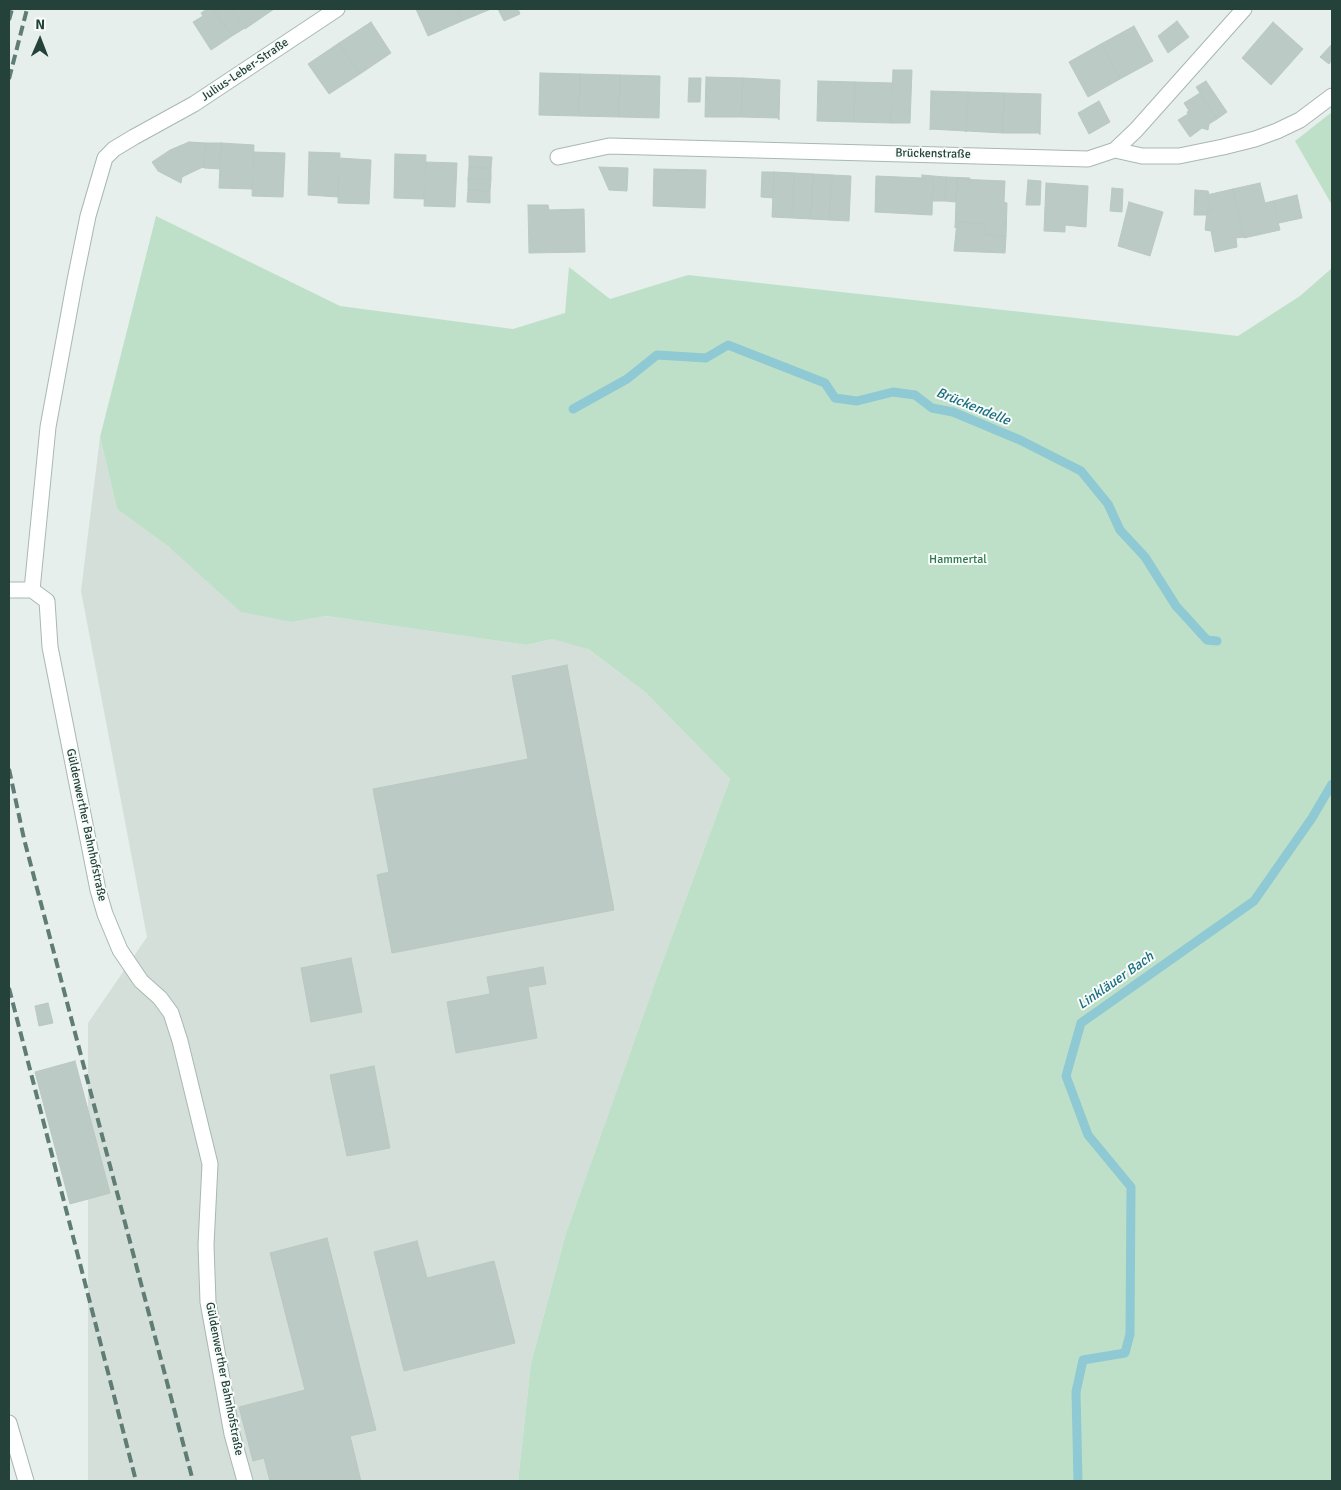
<!DOCTYPE html>
<html>
<head>
<meta charset="utf-8">
<style>
	body { margin:0 }
	#map { position:relative; width:1341px; height:1490px; overflow:hidden; background:#e6efeb; font-family:Signika,sans-serif }
	canvas { display:block }
	.frame { position:absolute; inset:0; border:10px solid #24423a; pointer-events:none }
	.north { position:absolute; left:15px; top:15px; width:50px; height:50px; -webkit-text-stroke:4px #f7fbf9; paint-order:stroke; rotate:1deg; font-size:14px; font-weight:700; line-height:20px; text-align:center; color:#24423a }
	.north::after { content:''; display:block; margin:auto; width:18px; height:22px; background:#24423a; clip-path:polygon(50% 0,100% 100%,50% 72%,0 100%) }
</style>
</head>
<body>
<div id="map">
<canvas width="1341" height="1490"></canvas>
<div class="frame"></div>
<div class="north">N</div>
</div>
<script>
const c = document.querySelector('canvas').getContext('2d');
c.lineJoin = 'round';
function fillPath(path, color) { c.fillStyle = color; c.fill(path, 'evenodd'); }
const shape = rows => new Path2D(rows.map(r => 'M' + r).join(''));
function strokePath(path, color, width, dash) { c.strokeStyle = color; c.lineWidth = width; c.lineCap = dash ? 'butt' : 'round'; c.setLineDash(dash || []); c.stroke(path); }
function drawText(font, color, halo, rows, align = 'center') {
  c.font = font + ' Signika,sans-serif'; c.lineWidth = 4; c.setLineDash([]); c.textBaseline = 'middle'; c.strokeStyle = halo; c.fillStyle = color; for (const [text, x, y, turn = 0] of rows) {
    c.save(); c.translate(x, y); c.rotate((+turn || 0) * Math.PI / 180); c.textAlign = isNaN(turn) ? turn : align; if (halo) c.strokeText(text, 0, 0); c.fillText(text, 0, 0); c.restore();
  }
}
const built = shape([
	[100,437,117,509,169,547,292,622,326,616,527,645,552,639,585,647,645,692,730,779,658,974,566,1233,531,1363,518,1481,88,1481,88,1023,147,937,81,591]
]);
const green = shape([
	[1332,112,1332,205,1295,141],
	[156,216,340,306,513,329,565,313,569,267,610,299,688,275,1238,336,1300,296,1332,268,1332,1481,518,1481,531,1363,566,1233,658,974,730,779,645,692,588,649,552,639,527,645,326,616,292,622,241,612,169,547,117,509,100,437]
]);
const stream = shape([
	[573,409,627,379,657,355,706,358,728,345,825,383,835,398,857,401,893,392,915,395,932,408,953,412,1020,440,1081,471,1108,504,1120,530,1145,557,1176,606,1207,640,1217,641],
	[1078,1481,1076,1392,1083,1360,1125,1353,1130,1334,1131,1187,1088,1135,1066,1076,1081,1023,1254,901,1312,818,1332,784]
]);
const building = shape([
	[207,9,213,9,232,36,211,50,193,22,203,16,201,13,207,9],
	[213,9,232,9,245,28,232,36,213,9],
	[232,9,274,9,245,29,232,9],
	[416,9,457,9,462,21,428,36,416,9],
	[457,9,491,9,462,21,457,9],
	[498,9,518,9,520,14,504,21,498,9],
	[1177,21,1189,37,1168,53,1158,36,1177,21],
	[371,22,391,53,360,74,339,43,371,22],
	[1273,22,1303,49,1271,85,1242,58,1273,22],
	[1134,26,1153,61,1120,79,1101,44,1134,26],
	[339,43,360,74,329,94,308,64,339,43],
	[1101,44,1120,79,1088,97,1069,62,1101,44],
	[1332,44,1332,60,1329,64,1320,57,1332,44],
	[893,70,912,70,910,123,891,123,893,70],
	[540,73,580,74,579,116,539,115,540,73],
	[580,74,620,75,619,117,579,116,580,74],
	[620,75,660,76,659,118,619,117,620,75],
	[706,77,743,78,741,117,705,117,706,77],
	[689,78,701,78,700,102,688,102,689,78],
	[743,78,780,80,779,120,778,118,741,117,743,78],
	[818,81,855,82,854,122,817,121,818,81],
	[1206,81,1227,112,1217,119,1196,87,1206,81],
	[855,82,893,83,891,123,854,122,855,82],
	[931,91,968,92,966,132,966,131,930,129,930,130,931,91],
	[968,92,1004,93,1003,133,967,131,966,132,968,92],
	[1004,93,1041,94,1040,135,1039,133,1003,133,1004,93],
	[1200,93,1217,119,1209,124,1208,130,1202,128,1190,137,1178,120,1188,114,1187,112,1189,111,1184,103,1200,93],
	[1099,101,1110,122,1089,134,1078,113,1099,101],
	[189,142,205,143,204,168,203,167,182,177,181,183,158,171,152,162,170,150,189,142],
	[205,143,221,143,220,169,204,168,205,143],
	[221,143,254,145,252,189,219,188,221,143],
	[254,152,285,153,283,197,252,196,254,152],
	[309,152,340,153,338,197,308,195,309,152],
	[395,154,426,155,424,199,394,198,395,154],
	[469,156,492,157,491,168,469,167,469,156],
	[339,158,371,160,369,204,338,203,339,158],
	[426,162,457,163,455,207,424,206,426,162],
	[469,167,491,168,491,179,468,179,469,167],
	[599,167,628,168,627,191,609,190,599,167],
	[654,169,706,170,705,208,653,206,654,169],
	[762,172,774,172,773,198,761,197,762,172],
	[774,172,794,173,792,218,772,217,774,172],
	[794,173,813,174,811,219,792,218,794,173],
	[813,174,832,175,829,220,811,219,813,174],
	[832,175,851,176,849,221,829,220,832,175],
	[922,175,933,176,932,215,875,212,876,176,922,178,922,175],
	[933,176,946,177,945,201,932,201,933,176],
	[946,177,970,178,970,180,957,179,956,202,945,201,946,177],
	[468,179,491,179,490,191,468,190,468,179],
	[957,179,1005,181,1004,202,1007,203,1006,236,985,235,985,223,957,222,955,228,957,179],
	[1028,180,1041,181,1040,205,1026,205,1028,180],
	[1046,183,1088,186,1086,227,1065,225,1065,232,1044,231,1046,183],
	[1260,183,1265,203,1273,201,1280,230,1244,238,1233,189,1260,183],
	[1112,188,1123,189,1122,212,1110,211,1112,188],
	[1233,189,1244,237,1236,238,1237,247,1215,252,1211,231,1205,230,1207,211,1211,210,1207,195,1233,189],
	[468,190,490,191,490,203,467,202,468,190],
	[1195,190,1208,191,1209,194,1207,195,1211,210,1207,211,1206,215,1194,215,1195,190],
	[1297,195,1302,218,1279,223,1273,201,1297,195],
	[1129,202,1163,212,1150,256,1118,246,1129,202],
	[528,205,548,205,549,210,584,209,585,252,529,253,528,205],
	[957,222,985,223,985,235,1006,236,1005,253,954,251,957,222],
	[567,665,614,910,392,953,377,875,389,872,373,789,528,759,512,676,567,665],
	[351,958,362,1012,311,1022,301,968,351,958],
	[543,967,546,984,528,987,537,1038,456,1053,447,1002,490,994,487,977,543,967],
	[48,1003,53,1023,39,1026,35,1006,48,1003],
	[75,1061,110,1193,70,1204,35,1072,75,1061],
	[374,1066,390,1148,347,1156,330,1075,374,1066],
	[327,1238,376,1430,350,1436,361,1481,270,1481,264,1458,253,1461,239,1407,305,1390,270,1253,327,1238],
	[417,1241,427,1278,494,1261,515,1343,404,1371,374,1252,417,1241]
]);
const lane = shape([
	[9,1423,26,1481]
]);
const street = shape([
	[1115,150,1142,156,1179,156,1223,147,1255,139,1277,131,1300,120,1332,96],
	[558,157,609,146,1088,159,1115,150,1136,130,1244,9],
	[9,590,32,590,47,601,50,647,98,890,105,914,120,950,141,981,160,998,171,1013,180,1041,210,1164,206,1245,208,1302,232,1434,245,1481],
	[32,590,48,427,75,280,88,216,105,158,114,149,134,137,194,104,337,9]
]);
const rail = shape([
	[9,20,12,9],
	[9,79,27,9],
	[9,769,24,839,193,1481],
	[9,988,136,1481]
]);
const streetNames = [
	["Julius-Leber-Straße",245,70,-34],
	["Brückenstraße",933,154,1],
	["Güldenwerther Bahnhofstraße",86,825,78],
	["Güldenwerther Bahnhofstraße",224,1379,79]
];
const parkNames = [
	["Hammertal",958,560]
];
const waterNames = [
	["Brückendelle",973,407,22],
	["Linkläuer Bach",1116,981,-35]
];
fillPath(built, '#d4dfda');
fillPath(green, '#bfe0c8');
strokePath(stream, '#8ec9d4', 9);
fillPath(building, '#bbcac4');
strokePath(building, '#b8c9c2', 1);
strokePath(lane, '#a8b8b2', 17);
strokePath(street, '#a8b8b2', 17);
strokePath(lane, '#fff', 15);
strokePath(street, '#fff', 15);
strokePath(rail, '#5f7d75', 4, [10, 5]);
drawText('12px', '#24423a', '#f7fbf9', streetNames);
drawText('12px', '#2d7a4b', '#f7fbf9', parkNames);
drawText('italic 14px', '#1c6f80', '#f7fbf9', waterNames);
</script>
</body>
</html>
